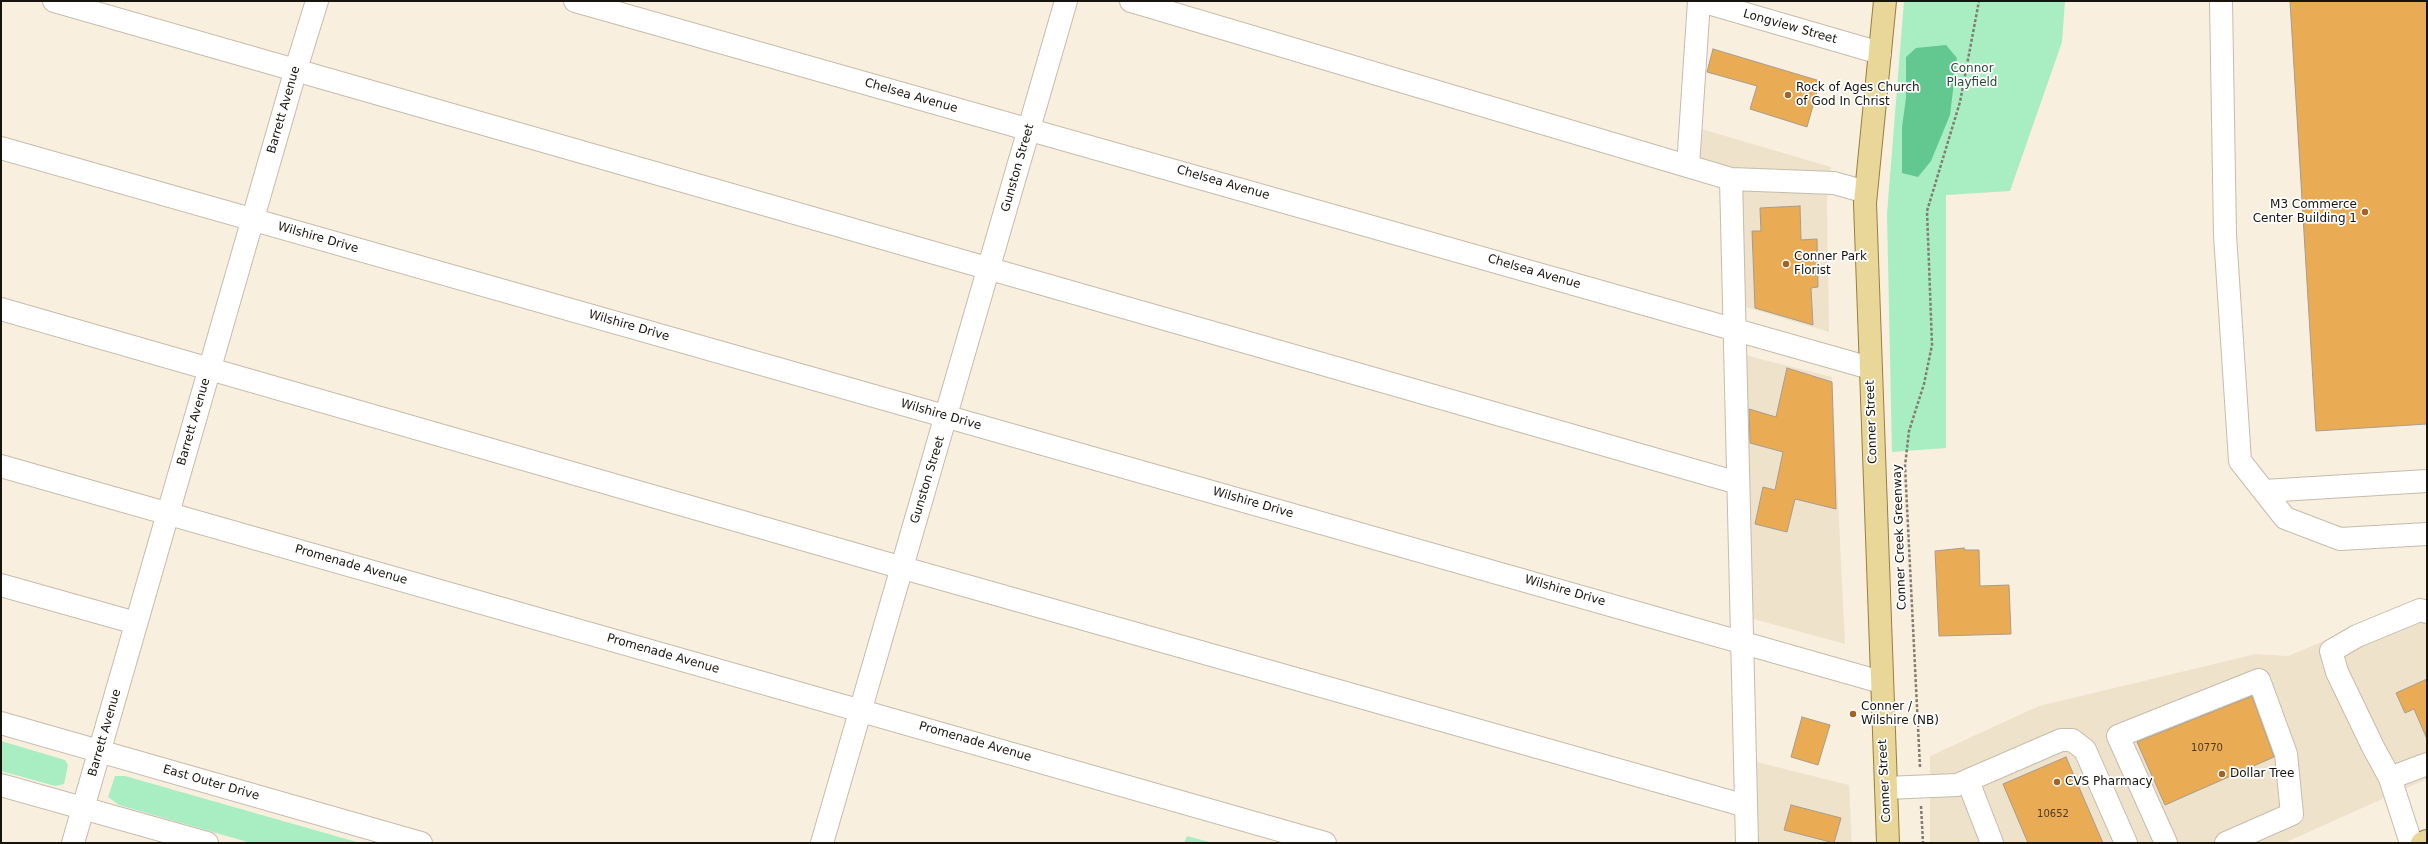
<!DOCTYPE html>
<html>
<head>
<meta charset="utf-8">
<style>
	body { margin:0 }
	#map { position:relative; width:2428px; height:844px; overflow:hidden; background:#f9efdf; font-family:"DejaVu Sans",sans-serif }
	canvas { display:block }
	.frame { position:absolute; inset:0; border:2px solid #17140e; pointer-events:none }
</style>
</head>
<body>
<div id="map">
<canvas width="2428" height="844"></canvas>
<div class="frame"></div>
</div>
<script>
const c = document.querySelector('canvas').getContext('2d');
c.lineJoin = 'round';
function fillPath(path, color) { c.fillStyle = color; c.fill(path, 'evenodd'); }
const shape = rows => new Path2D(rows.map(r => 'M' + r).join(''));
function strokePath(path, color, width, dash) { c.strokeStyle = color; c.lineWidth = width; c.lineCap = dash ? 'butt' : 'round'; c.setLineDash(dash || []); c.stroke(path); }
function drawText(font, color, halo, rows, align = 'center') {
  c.font = font + ' "DejaVu Sans",sans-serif'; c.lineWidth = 3.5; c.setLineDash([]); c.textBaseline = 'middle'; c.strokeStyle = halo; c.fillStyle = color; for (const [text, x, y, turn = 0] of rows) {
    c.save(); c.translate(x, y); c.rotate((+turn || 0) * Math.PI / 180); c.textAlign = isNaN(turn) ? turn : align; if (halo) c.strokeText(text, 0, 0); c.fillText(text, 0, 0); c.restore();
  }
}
const built = shape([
	[1698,128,1831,167,1827,201,1829,332,1739,305,1734,173,1694,159],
	[1741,354,1832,377,1845,644,1746,617,1751,531,1737,435],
	[2427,598,2427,779,2284,843,1930,843,1930,756,2039,706,2256,654,2288,656],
	[1757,762,1849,785,1852,843,1758,843]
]);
const green = shape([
	[1904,1,2065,1,2062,42,2010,191,1946,195,1946,448,1892,452,1887,214],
	[1,741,65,760,68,765,64,784,55,786,1,771],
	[115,776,125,776,360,843,251,843,119,805,108,797],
	[1187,836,1213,843,1184,843]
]);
const forest = shape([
	[1946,45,1957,58,1950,115,1931,161,1918,177,1902,173,1902,127,1906,98,1906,57,1916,48]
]);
const building = shape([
	[2290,1,2427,1,2427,424,2316,431,2290,1],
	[1713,49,1820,81,1807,127,1750,109,1757,86,1707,72,1713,49],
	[1800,206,1801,240,1817,239,1818,287,1811,288,1813,325,1755,308,1752,231,1761,231,1760,208,1800,206],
	[1787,368,1832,382,1836,509,1795,499,1787,532,1755,524,1763,487,1775,490,1783,452,1750,443,1749,409,1776,417,1787,368],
	[1964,548,1965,550,1979,550,1980,586,2009,585,2011,634,1939,636,1935,551,1964,548],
	[2427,679,2427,739,2414,709,2405,713,2396,693,2427,679],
	[2252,696,2274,757,2165,805,2137,742,2252,696],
	[1802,717,1830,725,1818,765,1791,757,1802,717],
	[2066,757,2103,843,2028,843,2003,784,2066,757],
	[1791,805,1841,818,1834,843,1784,830,1791,805]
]);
const path = shape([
	[1920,767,1905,466,1909,431,1924,384,1932,345,1927,211,1960,102,1979,1],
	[1921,806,1923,843]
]);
const minor = shape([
	[54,1,1738,483],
	[575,1,1870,368],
	[1131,1,1731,179,1834,183,1866,192],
	[1701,1,1880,53],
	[2221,1,2225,235,2240,461,2285,518,2340,539,2427,534],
	[1,148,1881,682],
	[1688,166,1699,1],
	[1731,179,1747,843],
	[1,309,882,562,1746,806],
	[1,466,1325,843],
	[2264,491,2427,481],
	[1,585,136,623],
	[2427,612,2420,610,2357,636,2331,651,2337,672,2373,747,2390,778,2427,764],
	[1,723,421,843],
	[2390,778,2411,843],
	[1968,781,1992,843],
	[1,785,207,843],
	[1886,788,1957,785,2061,740,2072,740,2085,750,2126,843],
	[73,843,296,69,317,1],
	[822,843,1066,1],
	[2166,843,2118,736,2259,680,2286,754,2292,814,2226,843]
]);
const major = shape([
	[1885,1,1865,203,1888,843],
	[2422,843,2427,841]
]);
const markers = [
	[1788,95,4,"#a06426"],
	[2365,212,4,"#a06426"],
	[1786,264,4,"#a06426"],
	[1853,714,4,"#a06426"],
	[2222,774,4,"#a06426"],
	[2057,782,4,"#a06426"]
];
const numberNames = [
	["10770",2207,748],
	["10652",2053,814]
];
const streetNames = [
	["Longview Street",1790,27,16],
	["Chelsea Avenue",911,96,16],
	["Barrett Avenue",284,110,-74],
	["Gunston Street",1018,168,-74],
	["Chelsea Avenue",1223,183,16],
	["Wilshire Drive",318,238,16],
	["Chelsea Avenue",1534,272,16],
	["Wilshire Drive",629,326,16],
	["Wilshire Drive",941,415,16],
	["Barrett Avenue",194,422,-74],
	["Conner Street",1872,422,-92],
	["Gunston Street",928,480,-73],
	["Wilshire Drive",1253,503,16],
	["Conner Creek Greenway",1900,537,-92],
	["Promenade Avenue",351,565,16],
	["Wilshire Drive",1565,591,16],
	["Promenade Avenue",663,654,16],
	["Barrett Avenue",105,733,-74],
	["Promenade Avenue",975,742,16],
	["Conner Street",1885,781,-93],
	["East Outer Drive",211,783,16]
];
const parkNames = [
	["Connor",1972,69],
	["Playfield",1972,83]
];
const poiNames = [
	["Rock of Ages Church",1796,88],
	["of God In Christ",1796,102],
	["M3 Commerce",2357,205,"right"],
	["Center Building 1",2357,219,"right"],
	["Conner Park",1794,257],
	["Florist",1794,271],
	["Conner /",1861,707],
	["Wilshire (NB)",1861,721],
	["Dollar Tree",2230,774],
	["CVS Pharmacy",2065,782]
];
fillPath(built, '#efe2cb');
fillPath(green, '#a9edc3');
fillPath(forest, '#62c890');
fillPath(building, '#eaab55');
strokePath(building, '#a79c8e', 1);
strokePath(minor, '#c5bcac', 24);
strokePath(major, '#96803c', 24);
strokePath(path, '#837c72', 2.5, [3, 2]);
strokePath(minor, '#fff', 22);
strokePath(major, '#e9d699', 22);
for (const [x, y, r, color] of markers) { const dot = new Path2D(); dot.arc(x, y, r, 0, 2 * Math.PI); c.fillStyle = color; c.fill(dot); strokePath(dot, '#fff', 1.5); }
drawText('10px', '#4c3a20', null, numberNames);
drawText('12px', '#17140e', '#fff', streetNames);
drawText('12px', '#244e36', '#fff', parkNames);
drawText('12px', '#17140e', '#fff', poiNames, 'left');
</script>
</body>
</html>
